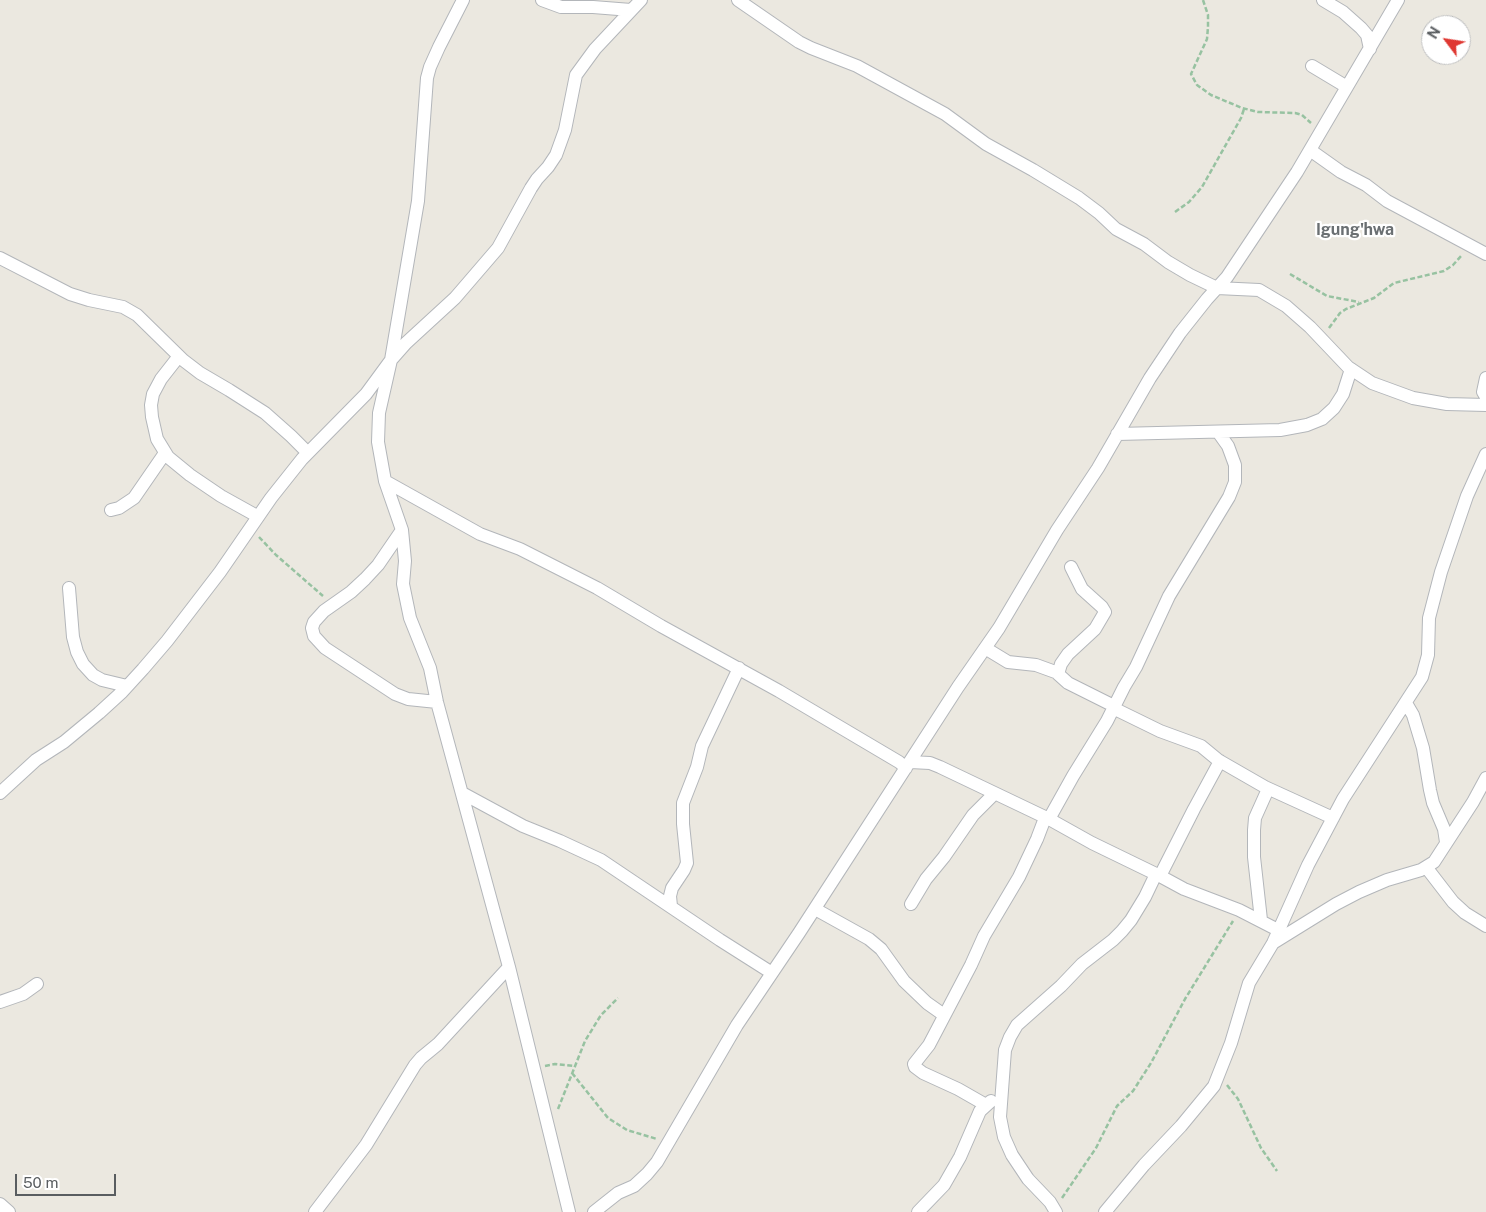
<!DOCTYPE html>
<html>
<head>
<meta charset="utf-8">
<style>
	body { margin:0 }
	#map { position:relative; width:1486px; height:1212px; overflow:hidden; background:#ebe8e0; font-family:"Public Sans",sans-serif }
	canvas { display:block }
	.north { position:absolute; left:1421px; top:15px; width:50px; height:50px; box-sizing:border-box; background:#fff; border:1px solid #bdbebf; border-radius:50%; rotate:301deg; font-size:14px; font-weight:700; line-height:20px; text-align:center; color:#595d60 }
	.north::after { content:''; display:block; margin:auto; width:18px; height:22px; background:#df3832; clip-path:polygon(50% 0,100% 100%,50% 72%,0 100%) }
	.scale { position:absolute; left:15px; top:1174px; width:101px; height:22px; box-sizing:border-box; border:2px solid #595d60; border-top:0; padding-left:6px; font-size:15px; line-height:18px; white-space:nowrap; color:#595d60; -webkit-text-stroke:4px #fff; paint-order:stroke }
</style>
</head>
<body>
<div id="map">
<canvas width="1486" height="1212"></canvas>
<div class="north">N</div>
<div class="scale">50 m</div>
</div>
<script>
const c = document.querySelector('canvas').getContext('2d');
c.lineJoin = 'round';
const shape = rows => new Path2D(rows.map(r => 'M' + r).join(''));
function strokePath(path, color, width, dash) { c.strokeStyle = color; c.lineWidth = width; c.lineCap = dash ? 'butt' : 'round'; c.setLineDash(dash || []); c.stroke(path); }
function drawText(font, color, halo, rows, align = 'center') {
  c.font = font + ' "Public Sans",sans-serif'; c.lineWidth = 4.5; c.setLineDash([]); c.textBaseline = 'middle'; c.strokeStyle = halo; c.fillStyle = color; for (const [text, x, y, turn = 0] of rows) {
    c.save(); c.translate(x, y); c.rotate((+turn || 0) * Math.PI / 180); c.textAlign = isNaN(turn) ? turn : align; if (halo) c.strokeText(text, 0, 0); c.fillText(text, 0, 0); c.restore();
  }
}
const path = shape([
	[1203,0,1208,15,1208,27,1207,39,1191,74,1197,85,1211,95,1242,108,1258,112,1295,113,1302,115,1311,123],
	[1175,212,1189,202,1202,187,1241,118,1244,109],
	[1290,274,1327,296,1359,302],
	[1329,328,1340,313,1346,309,1374,298,1394,283,1444,271,1453,265,1462,255],
	[259,537,276,555,323,596],
	[545,1066,555,1064,574,1066],
	[572,1073,608,1118,627,1130,657,1139],
	[1227,1085,1238,1099,1261,1148,1277,1171],
	[558,1109,585,1041,601,1015,618,998],
	[1062,1198,1096,1148,1117,1106,1133,1091,1151,1063,1185,999,1233,921]
]);
const street = shape([
	[463,0,439,47,430,67,427,78,418,201,391,360,379,413,378,442,385,481,402,530,405,561,403,584,410,618,430,668,437,702,509,967,569,1212],
	[542,0,561,7,593,7,631,10],
	[738,0,799,42,811,48,857,66,945,114,986,144,1033,170,1079,198,1099,213,1116,229,1144,244,1168,262,1190,275,1217,288,1259,290,1286,306,1310,327,1348,367,1372,383,1413,398,1447,404,1486,405],
	[1323,0,1343,12,1361,28,1367,35,1370,49],
	[1312,66,1347,87],
	[1310,150,1341,172,1366,185,1387,201,1486,254],
	[0,258,70,294,89,300,123,307,137,315,183,360,200,373,229,390,265,413,291,436,308,453],
	[179,356,161,379,153,394,151,405,152,417,157,439,168,457,190,475,221,496,257,516],
	[1486,378,1483,392,1486,397],
	[1117,434,1280,430,1307,425,1322,419,1334,408,1343,394,1351,369],
	[385,481,480,534,520,549,597,588,661,626,779,691,899,762,906,768],
	[111,510,119,508,134,498,165,453],
	[402,530,378,565,365,579,351,592,324,611,314,622,312,628,314,636,325,648,395,694,408,699,437,702],
	[1071,567,1082,589,1102,607,1105,612,1095,629,1068,654,1061,664,1058,674,1068,683,1114,706],
	[69,588,73,637,77,652,83,664,93,675,102,680,127,686],
	[985,648,1008,662,1036,665,1058,673],
	[1406,703,1413,715,1423,748,1430,790,1433,803,1444,829,1446,842],
	[1113,708,1160,731,1201,746,1218,760,1265,787,1333,818],
	[910,762,930,763,940,767,1049,819,1092,843,1160,876,1184,889,1239,910,1278,930],
	[0,793,36,760,64,742,99,713,122,692,143,669,167,641,220,572,271,498,302,459,366,394,391,360,406,343,455,298,498,248,531,188,537,179,548,167,556,155,565,130,576,75,595,49,641,0],
	[462,793,523,826,560,841,601,860,720,940,772,973],
	[1049,819,1073,776,1107,721,1124,687,1136,667,1169,596,1229,497,1235,482,1235,465,1228,446,1218,432],
	[1426,867,1453,902,1465,913,1486,926],
	[1160,876,1194,809,1220,761],
	[911,904,926,879,944,857,973,815,994,794],
	[671,906,670,896,672,888,684,870,687,863,683,824,683,803,697,767,702,746,739,668],
	[815,909,869,939,881,949,904,981,927,1003,944,1015],
	[1261,920,1254,857,1254,830,1255,818,1268,789],
	[1273,943,1336,904,1359,892,1387,880,1421,870,1434,862,1473,802,1486,778],
	[0,1002,23,994,37,984],
	[986,1105,958,1089,923,1073,915,1067,914,1064,929,1045,971,965,984,936,1019,877,1037,839,1045,818],
	[0,1204,9,1212],
	[315,1212,366,1145,415,1065,421,1058,438,1044,509,967],
	[594,1212,618,1193,634,1186,647,1174,657,1162,737,1025,799,933,958,687,999,628,1057,530,1098,468,1150,378,1180,333,1207,299,1227,277,1297,172,1398,0],
	[918,1212,944,1185,960,1157,980,1111,991,1101],
	[1056,1212,1050,1202,1028,1179,1012,1155,1004,1137,1000,1117,1005,1050,1010,1037,1017,1025,1061,986,1082,964,1113,940,1122,931,1131,920,1145,897,1156,874],
	[1105,1212,1144,1165,1181,1126,1214,1086,1231,1043,1249,983,1273,943,1308,865,1343,799,1422,677,1428,655,1429,618,1441,572,1467,496,1486,454]
]);
const quarterNames = [
	["Igung'hwa",1355,230]
];
strokePath(street, '#b3b6ba', 14);
strokePath(path, '#97c2a1', 2.5, [5, 2.5]);
strokePath(street, '#fff', 12);
drawText('bold 16px', '#6a6f72', '#fff', quarterNames);
</script>
</body>
</html>
